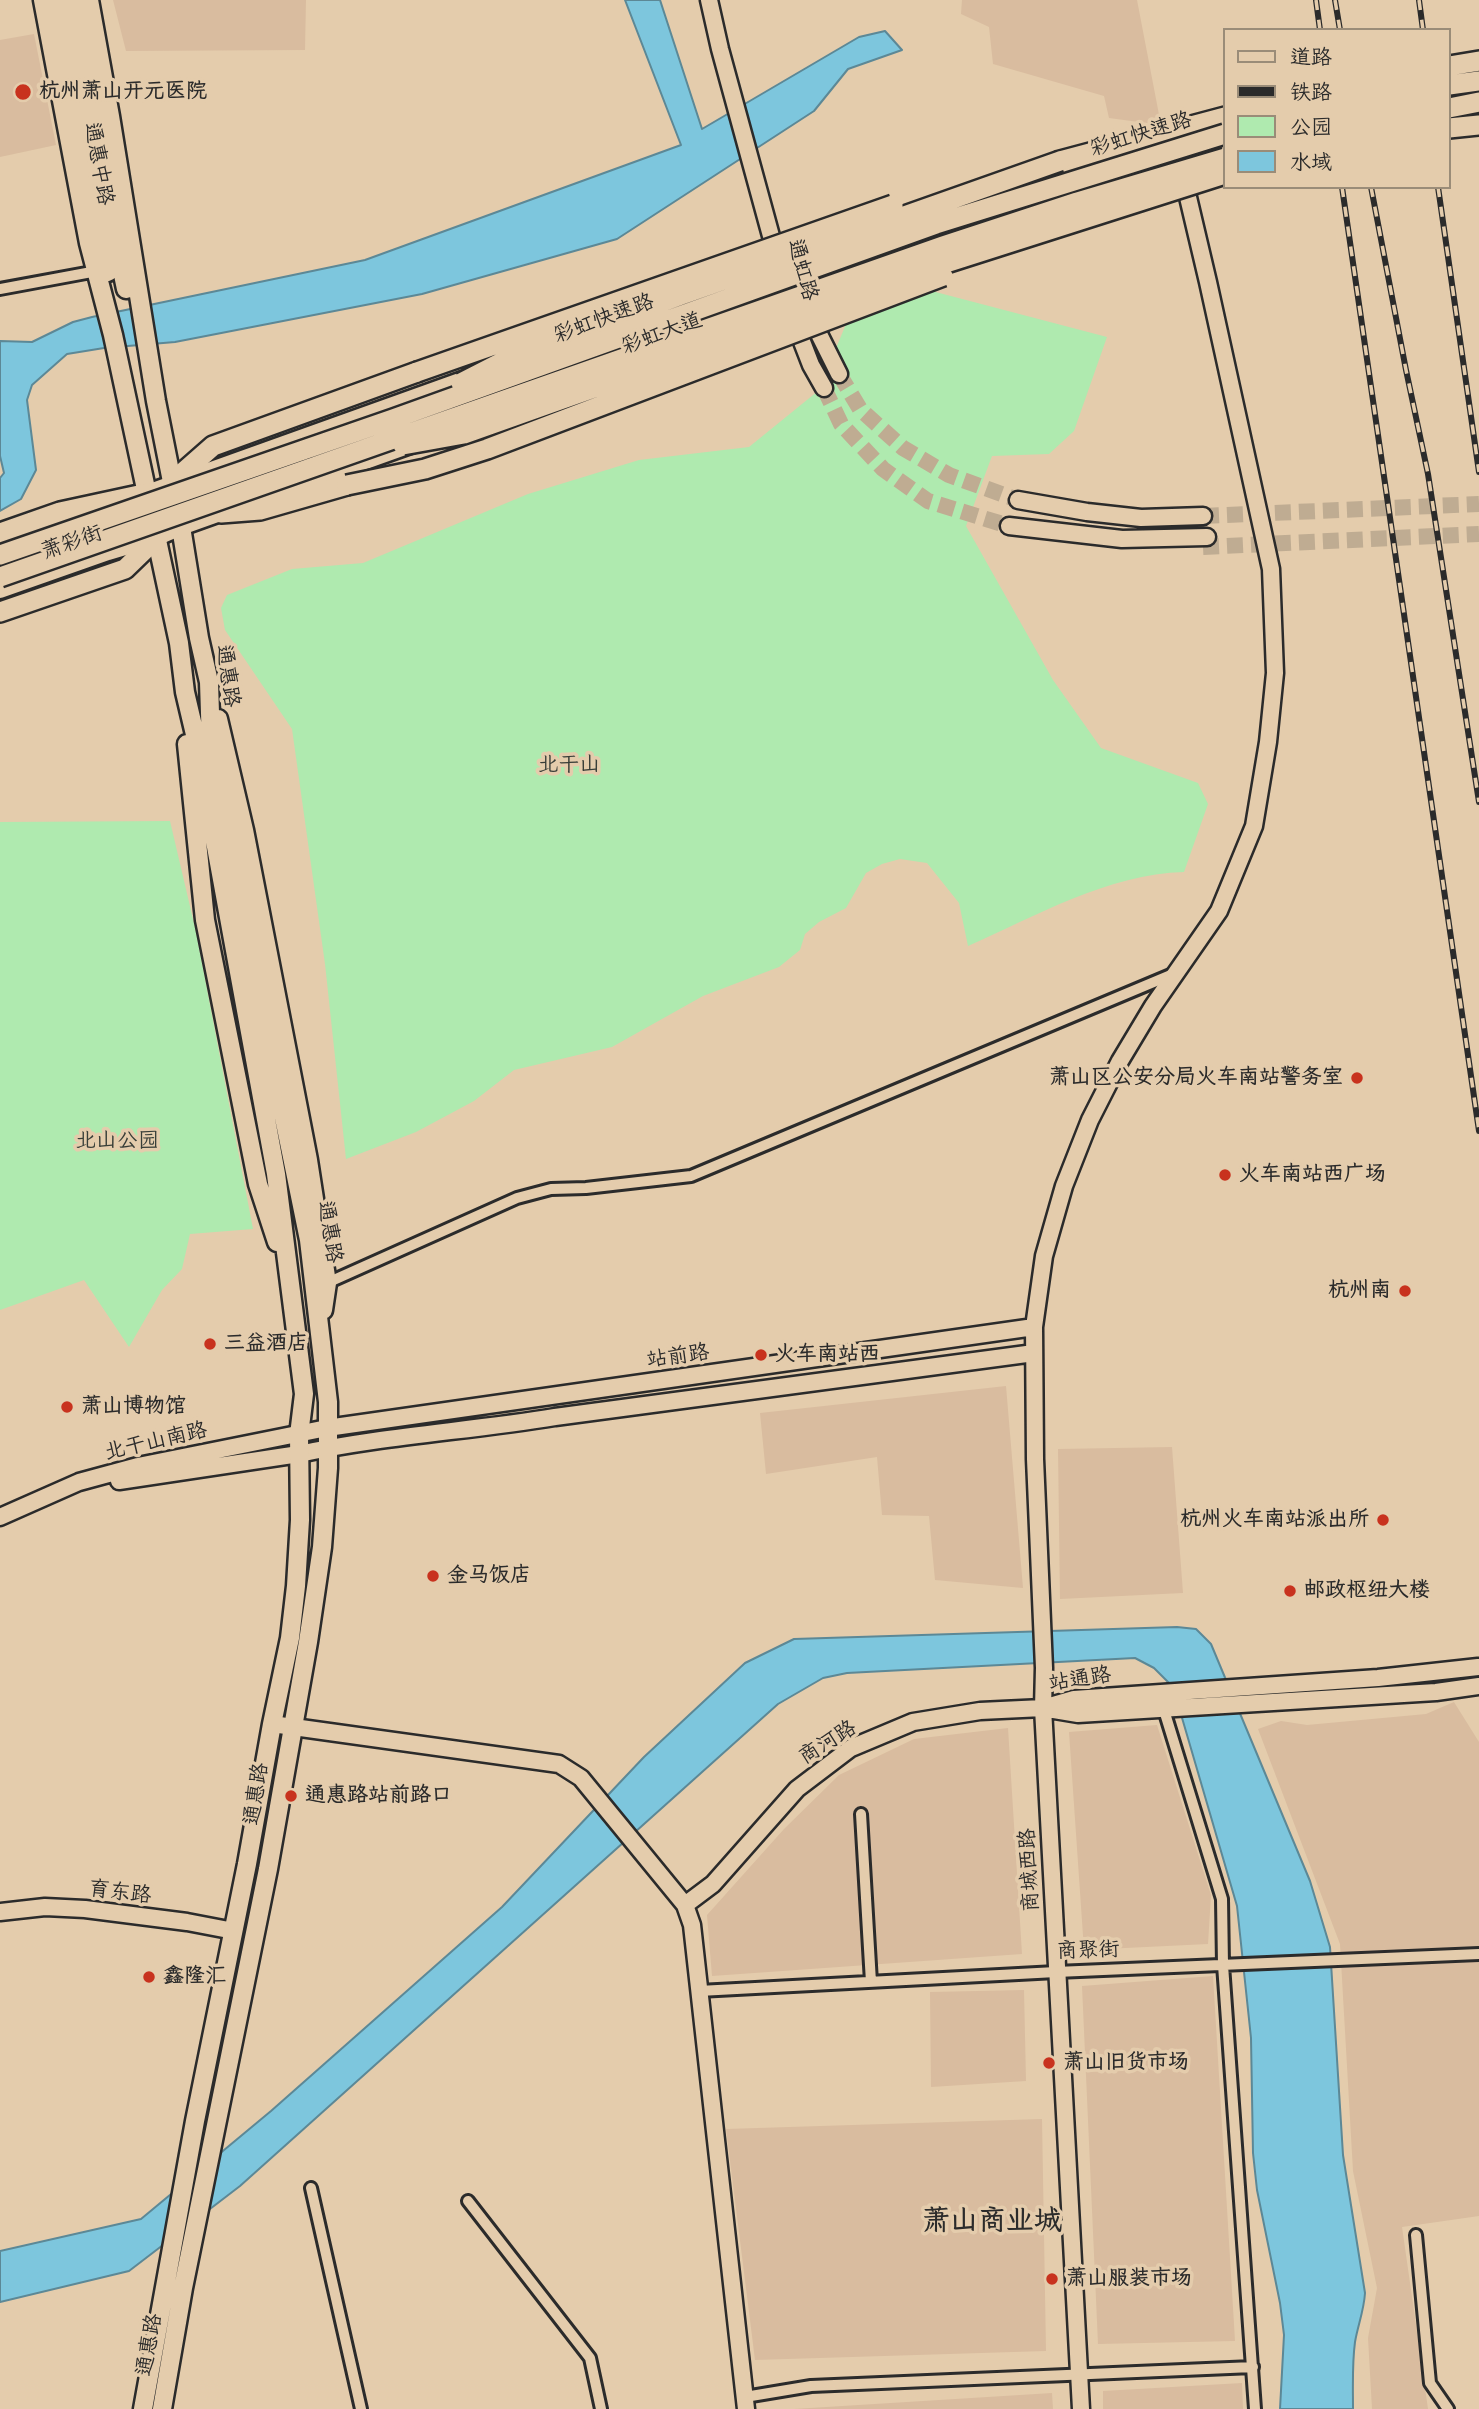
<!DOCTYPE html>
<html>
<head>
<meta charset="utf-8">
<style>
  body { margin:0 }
  #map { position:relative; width:1479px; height:2409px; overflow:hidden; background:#e4ccac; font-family:Sriracha,"LXGW WenKai TC",sans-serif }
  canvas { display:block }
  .legend { position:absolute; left:1223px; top:28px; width:228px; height:161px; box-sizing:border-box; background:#e4ccac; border:2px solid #9a8c78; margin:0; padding:9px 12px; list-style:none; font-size:21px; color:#2b2b2b }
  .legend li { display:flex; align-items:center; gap:14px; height:35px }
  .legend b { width:35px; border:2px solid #9a8c78 }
</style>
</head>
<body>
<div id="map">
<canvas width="1479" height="2409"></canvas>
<ul class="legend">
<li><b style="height:9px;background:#e4ccac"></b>道路</li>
<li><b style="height:9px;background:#2b2b2b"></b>铁路</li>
<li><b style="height:19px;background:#afeaaf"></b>公园</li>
<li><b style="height:19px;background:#7dc6dd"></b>水域</li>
</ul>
</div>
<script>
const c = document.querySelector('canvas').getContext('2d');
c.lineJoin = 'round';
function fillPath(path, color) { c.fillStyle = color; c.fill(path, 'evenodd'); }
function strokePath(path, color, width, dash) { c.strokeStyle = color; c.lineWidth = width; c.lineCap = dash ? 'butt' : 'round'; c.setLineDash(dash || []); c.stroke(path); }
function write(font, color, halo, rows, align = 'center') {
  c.font = font + ' Sriracha,"LXGW WenKai TC",sans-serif'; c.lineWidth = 7; c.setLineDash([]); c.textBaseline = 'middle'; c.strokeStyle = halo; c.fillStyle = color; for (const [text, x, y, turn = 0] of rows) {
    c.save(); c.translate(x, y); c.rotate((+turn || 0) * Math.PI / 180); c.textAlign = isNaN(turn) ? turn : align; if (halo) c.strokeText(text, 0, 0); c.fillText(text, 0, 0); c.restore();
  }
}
const built = new Path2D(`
  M113,0H306L305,50L126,51Z
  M962,0H1137L1161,125L1109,118L1104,96L993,64L989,27L961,14Z
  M34,34L56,145L0,157V40Z
  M1006,1386L1023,1588L935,1580L929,1516L882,1515L877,1457L766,1474L760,1413Z
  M1172,1447L1183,1593L1060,1599L1058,1449Z
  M1454,1702L1479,1742V2216L1402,2227L1428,2409H1372L1368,2338L1377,2288L1353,2171L1340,1944L1258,1729L1281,1721L1307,1725L1426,1714Z
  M1157,1725L1211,1895L1208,1944L1084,1950L1069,1732Z
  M1008,1728L1022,1954L712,1976L707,1915L784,1829L839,1775L914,1739Z
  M1213,1976L1235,2341L1098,2344L1082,1986Z
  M1024,1990L1026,2081L931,2087L930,1992Z
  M1042,2119L1046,2351L755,2360L726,2129Z
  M1242,2383L1243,2409H1103V2391Z
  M1052,2393L1053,2409H794Z`);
const green = new Path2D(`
  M867,274L1107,337L1074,431L1049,454L992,456L966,526L1053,680L1101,748L1198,783L1208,804L1184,872C1108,874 1036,916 968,946L959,903L927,863L900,859L882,864L866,873L846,908L819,922L805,934L800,950L779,967L703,996L612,1047L514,1070L474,1101L416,1132L346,1159L325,964L292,729L225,630L221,608L227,595L292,569L363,563L528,494L639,460L749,447L818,391Z
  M170,821L196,932L253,1229L190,1234L182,1269L162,1290L129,1347L84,1280L0,1310V822Z`);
const water = new Path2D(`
  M625,0H660L702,129L859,37L885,31L902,50L848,69L814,111L617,239L422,294L175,342L104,348L67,354L32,385L27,400L36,470L21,499L0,511V478L4,473L0,456V341L32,342L73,322L92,317L365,260L681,145Z
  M1177,1627L1196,1629L1211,1644L1310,1881L1330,1947L1343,2155L1365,2293C1364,2310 1358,2325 1355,2342C1352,2364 1353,2386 1353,2409H1280L1284,2335L1280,2303L1257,2190L1253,2153L1251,2038L1237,1906L1173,1687L1154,1668L1135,1658L847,1673L823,1678L778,1704L240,2186L129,2271L0,2302V2251L141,2219L271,2111L502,1907L644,1757L745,1663L794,1639Z`);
const secondaryTunnel = new Path2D(`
  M839,374L860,409L903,448L949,475L1018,500
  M824,388L841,424L883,469L928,501L1009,526
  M1203,516L1479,504
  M1203,547L1479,534`);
const street = new Path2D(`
  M0,289L97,271
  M327,1283L517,1198L551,1189L586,1188L691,1176L1173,974
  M1164,1710L1222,1899L1223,1965L1255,2409
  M861,1814L871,1982
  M699,1991L1056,1972L1479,1954
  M311,2188L361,2409
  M468,2201L590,2358L601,2409
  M1416,2235L1430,2383L1448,2409
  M745,2397L811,2386L1253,2367`);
const secondary = new Path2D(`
  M709,0L720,49L777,258
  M1022,188L1117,158
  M791,264L815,326L839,374
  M794,321L811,365L824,388
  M136,497L471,377
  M1018,500L1087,512L1141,518L1203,516
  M1009,526L1122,539L1207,537
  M0,544L89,513
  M0,590L108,552L158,537L181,527L413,444
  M119,1481L299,1454C383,1436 470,1431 555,1417L1034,1353
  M0,1517L79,1482L138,1466L327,1428L1034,1327
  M1048,1709L1078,1714L1436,1692L1479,1686
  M272,1724L559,1764L581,1778L685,1905L692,1925L746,2409
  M685,1905L713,1884L797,1789L851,1748L913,1722L980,1711L1043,1708L1074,1699L1378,1678L1478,1667
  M0,1912L45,1907L85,1909L187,1922L234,1931
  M1081,2409L1043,1708L1044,1668L1035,1459L1034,1327L1044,1256L1064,1186L1090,1120L1120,1061L1153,1006L1219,911L1254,826L1268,742L1275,673L1271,569L1208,282L1175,142H1173`);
const primary = new Path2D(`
  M43,0L89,243L113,335L179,643L185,692L197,743L276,1174L304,1394L299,1435L300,1520L296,1586L290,1638L272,1724L247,1864L195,2121L143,2409
  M57,0L108,272
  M75,0L112,222L126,289
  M89,0L110,116L156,401L181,527L199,638L209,682L211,744L251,956L309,1240L328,1402V1468L322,1547L308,1642L268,1869L183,2288L162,2409
  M218,719L244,830L308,1160L327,1283L323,1310
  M187,744L205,920L258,1184L277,1242`);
const highway = new Path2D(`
  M1449,66L1479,61
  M1449,85L1479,81
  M1449,108L1479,102
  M1449,128L1479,125
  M1060,161L1225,117
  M172,482L213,446L417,372
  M221,513L260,510L347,485
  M0,533L60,512L148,493
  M0,612L125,569L158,537`);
const rail = new Path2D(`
  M1316,0L1320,30
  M1335,0L1340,30
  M1419,0L1423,30
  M1342,187L1479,1131
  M1371,187L1406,370L1428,474L1479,802
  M1438,187L1479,472`);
const highwayBridge = new Path2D(`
  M417,372L893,205
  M461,383L504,361L681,295L1060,161
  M403,445L464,434L946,263L1225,174
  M347,485L425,469L487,449L943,276
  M0,555L393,419L936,224L1225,134
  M0,577L943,246L1077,202L1225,158`);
const markers = [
  [23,92,9,"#c8321e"],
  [1357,1078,7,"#c8321e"],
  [1225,1175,7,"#c8321e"],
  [1405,1291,7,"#c8321e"],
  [210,1344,7,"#c8321e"],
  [761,1355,7,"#c8321e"],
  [67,1407,7,"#c8321e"],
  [1383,1520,7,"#c8321e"],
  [433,1576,7,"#c8321e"],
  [1290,1591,7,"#c8321e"],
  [291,1796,7,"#c8321e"],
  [149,1977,7,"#c8321e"],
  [1049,2063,7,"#c8321e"],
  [1052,2279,7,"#c8321e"]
];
const poiNames = [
  ["杭州萧山开元医院",39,92],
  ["萧山区公安分局火车南站警务室",1343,1078,"right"],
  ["火车南站西广场",1239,1175],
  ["杭州南",1391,1291,"right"],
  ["三益酒店",224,1344],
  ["火车南站西",775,1355],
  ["萧山博物馆",81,1407],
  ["杭州火车南站派出所",1369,1520,"right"],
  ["金马饭店",447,1576],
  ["邮政枢纽大楼",1304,1591],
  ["通惠路站前路口",305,1796],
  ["鑫隆汇",163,1977],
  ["萧山旧货市场",1063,2063],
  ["萧山服装市场",1066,2279]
];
const streetNames = [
  ["彩虹快速路",1141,135,-17],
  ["通惠中路",98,164,80],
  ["通虹路",802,270,75],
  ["彩虹快速路",604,319,-20],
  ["彩虹大道",662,334,-20],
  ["萧彩街",72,543,-19],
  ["通惠路",227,676,82],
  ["通惠路",329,1232,81],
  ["站前路",678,1357,-8],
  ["北干山南路",156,1442,-13],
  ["站通路",1080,1680,-9],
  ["商河路",828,1743,-32],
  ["通惠路",257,1794,-81],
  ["商城西路",1030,1870,-93],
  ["育东路",120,1893,7],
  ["商聚街",1088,1951,-2],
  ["通惠路",150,2345,-80]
];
const parkNames = [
  ["北干山",569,766],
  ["北山公园",117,1142]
];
const districtNames = [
  ["萧山商业城",992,2222]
];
fillPath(built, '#d9bc9f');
fillPath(green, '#afeaaf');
fillPath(water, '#7dc6dd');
strokePath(water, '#5c8896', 2);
strokePath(secondaryTunnel, '#bfac92', 16, [16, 8]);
strokePath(street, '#2b2b2b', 16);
strokePath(secondary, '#2b2b2b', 21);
strokePath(primary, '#2b2b2b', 23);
strokePath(highway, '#2b2b2b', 24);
strokePath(street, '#e4ccac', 10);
strokePath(secondary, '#e4ccac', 16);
strokePath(primary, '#e4ccac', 18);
strokePath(highway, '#e4ccac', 19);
strokePath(rail, '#2b2b2b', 6);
strokePath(rail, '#e4ccac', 3.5, [10]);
strokePath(highwayBridge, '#2b2b2b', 24, []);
strokePath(highwayBridge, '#e4ccac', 19);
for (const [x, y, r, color] of markers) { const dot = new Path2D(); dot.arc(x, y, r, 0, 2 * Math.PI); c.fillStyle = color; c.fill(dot); strokePath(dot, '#e4ccac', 2.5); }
write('bold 21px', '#2b2b2b', '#e4ccac', poiNames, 'left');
write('21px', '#2b2b2b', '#e4ccac', streetNames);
write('21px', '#383e38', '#e4ccac', parkNames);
write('bold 28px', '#2b2b2b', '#e4ccac', districtNames);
</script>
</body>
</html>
